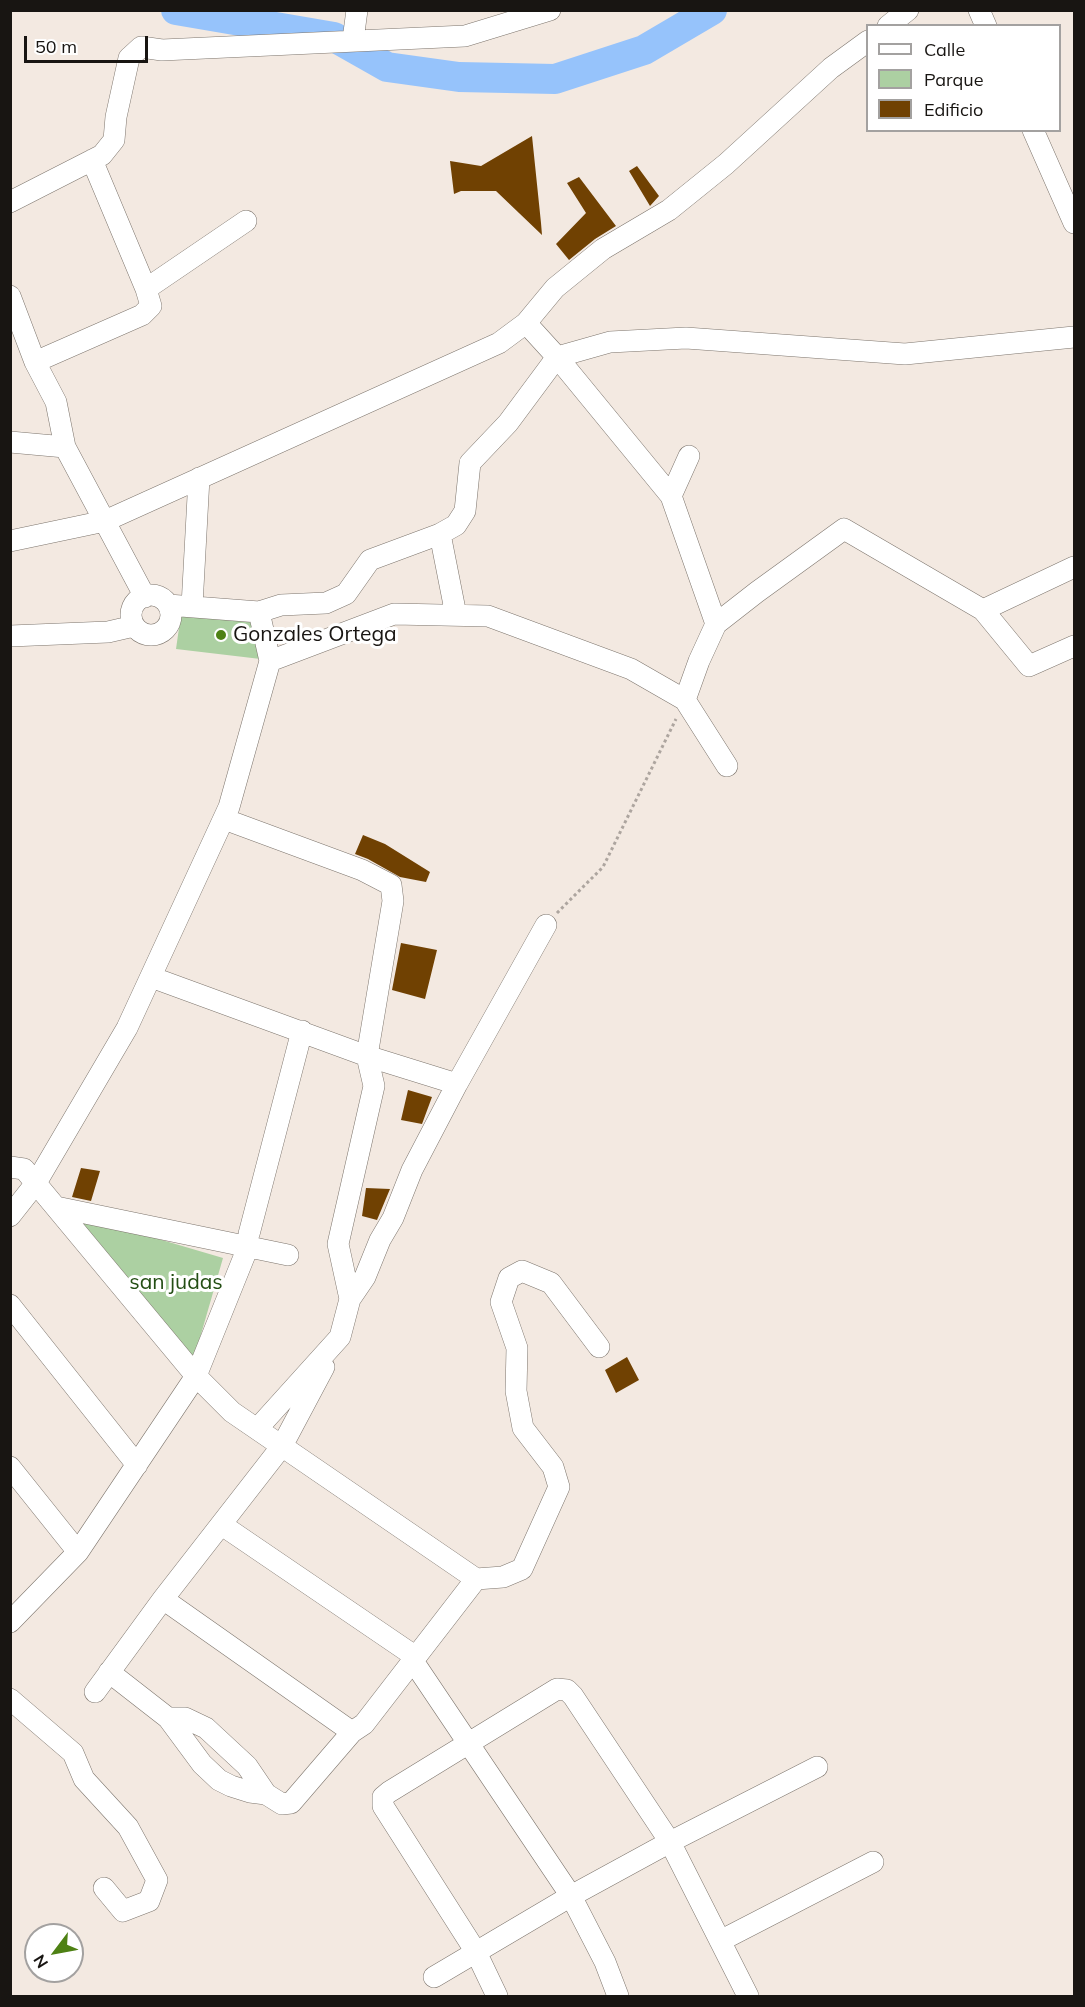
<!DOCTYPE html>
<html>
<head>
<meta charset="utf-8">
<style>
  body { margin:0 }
  #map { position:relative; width:1085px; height:2007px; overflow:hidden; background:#f3e9e1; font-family:Mulish,sans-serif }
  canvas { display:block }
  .frame { position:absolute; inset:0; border:12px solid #181512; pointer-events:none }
  .legend { position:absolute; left:866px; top:24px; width:195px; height:108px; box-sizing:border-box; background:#fff; border:2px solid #a3a1a0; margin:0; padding:8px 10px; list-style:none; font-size:18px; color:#181512 }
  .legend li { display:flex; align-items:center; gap:12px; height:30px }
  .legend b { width:30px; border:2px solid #a3a1a0 }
  .north { position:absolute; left:24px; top:1923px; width:60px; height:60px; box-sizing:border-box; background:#fff; border:2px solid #a3a1a0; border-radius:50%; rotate:238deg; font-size:16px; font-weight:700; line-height:24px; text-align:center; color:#181512 }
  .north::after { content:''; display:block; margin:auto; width:21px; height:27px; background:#4e8114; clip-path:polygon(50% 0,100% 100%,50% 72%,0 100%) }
  .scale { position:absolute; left:24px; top:36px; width:124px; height:27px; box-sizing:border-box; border:3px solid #181512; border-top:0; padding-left:8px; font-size:18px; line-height:21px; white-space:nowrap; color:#181512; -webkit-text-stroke:4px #fff; paint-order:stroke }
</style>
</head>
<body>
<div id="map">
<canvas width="1085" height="2007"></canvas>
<div class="frame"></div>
<ul class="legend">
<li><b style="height:8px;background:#fff"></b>Calle</li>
<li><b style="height:16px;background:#acd0a2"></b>Parque</li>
<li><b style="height:16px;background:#704102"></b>Edificio</li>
</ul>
<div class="north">N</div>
<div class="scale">50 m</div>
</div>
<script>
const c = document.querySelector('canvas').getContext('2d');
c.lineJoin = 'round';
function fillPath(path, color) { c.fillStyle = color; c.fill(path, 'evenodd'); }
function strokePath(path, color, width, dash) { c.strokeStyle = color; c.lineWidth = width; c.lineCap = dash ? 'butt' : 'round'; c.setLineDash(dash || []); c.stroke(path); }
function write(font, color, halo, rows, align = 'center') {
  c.font = font + ' Mulish,sans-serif'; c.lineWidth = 6; c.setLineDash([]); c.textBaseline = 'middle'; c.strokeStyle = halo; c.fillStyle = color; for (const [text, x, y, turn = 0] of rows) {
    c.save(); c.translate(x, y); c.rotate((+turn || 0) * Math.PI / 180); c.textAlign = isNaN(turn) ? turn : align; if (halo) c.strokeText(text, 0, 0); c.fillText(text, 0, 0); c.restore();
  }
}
const green = new Path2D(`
  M182,607L261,622L269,660L176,649Z
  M60,1210L223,1258L193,1362Z`);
const river = new Path2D(`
  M176,10L334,37L387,67L459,77L555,79L644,50L712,10`);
const building = new Path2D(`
  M532,136L541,223L542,235L496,191H461L454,194L450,161L481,166Z
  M637,166L659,196L650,206L629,171Z
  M579,177L616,226L595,239L569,260L556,244L586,213L567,183Z
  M363,835L385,844L430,872L426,882L400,877L368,859L355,854Z
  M401,943L437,950L425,999L392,990Z
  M408,1090L432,1097L422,1124L401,1120Z
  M81,1168L100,1171L91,1201L72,1197Z
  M366,1188L390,1189L377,1220L362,1216Z
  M627,1357L639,1380L616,1393L605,1370Z`);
const path = new Path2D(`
  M557,913L603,867L676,719`);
const minor = new Path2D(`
  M979,10L986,26
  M888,26L908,10
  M353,40L357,10
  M1033,130L1074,223
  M10,202L102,155L114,140L116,117L129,58L141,47L162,50L465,36L550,10
  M146,289L246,221
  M10,296L35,362L56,402L65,447L145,597
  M35,362L142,315L151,306L146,289L92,160
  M10,442L65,447
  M689,456L671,496L557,357L610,342L686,338L905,354L1074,337
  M671,496L716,624
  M440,534L456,615
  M10,541L105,521L499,343L526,323L555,288L603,249L669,210L726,164L831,68L868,41
  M131 615a20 20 0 1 1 40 0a20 20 0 1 1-40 0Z
  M168,605L259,612L281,605L326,603L346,594L370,560L440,534L456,525L465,511L470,463L508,423L557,357L526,323
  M192,606L199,478
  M983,610L1029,666L1074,646
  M10,636L108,632L134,626
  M270,661L394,614L488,616L631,669L685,700L727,766
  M685,700L699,661L716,624L757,592L844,529L983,610L1074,567
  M224,819L362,870L391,885L393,901L367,1056L374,1086L338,1244L350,1299
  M151,977L367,1056L457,1084L412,1170L393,1218L380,1240L365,1277L350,1299L340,1337L257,1429
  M457,1084L546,925
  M10,1167L24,1169L196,1376L232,1412L476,1579L503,1577L522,1569L559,1487L553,1467L523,1428L516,1391L517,1348L501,1302L509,1278L522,1271L551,1283L599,1347
  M56,1207L288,1255
  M10,1216L36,1183L127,1028L229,807L270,661L259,612
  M249,1234L302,1031
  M10,1305L137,1465
  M10,1467L78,1552
  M222,1525L416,1657
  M163,1599L352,1732
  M10,1622L78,1552L196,1376L248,1247
  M413,1661L571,1896L605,1962L618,1996
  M109,1672L168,1718L202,1764L219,1780L231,1786L250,1792L266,1794
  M95,1692L163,1599L282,1446L324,1367
  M10,1699L73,1753L84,1779L128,1827L157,1880L149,1901L123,1911L104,1888
  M168,1718H185L206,1728L247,1766L266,1794L282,1804L291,1803L352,1732L364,1724L476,1579
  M720,1941L873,1862
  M434,1977L571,1896L670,1842L817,1767
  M497,1996L476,1952L383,1806V1797L389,1792L557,1689L567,1690L573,1696L670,1842L748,1996`);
const markers = [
  [221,635,6,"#4e8114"]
];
const poiNames = [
  ["Gonzales Ortega",233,635]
];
const parkNames = [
  ["san judas",176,1283]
];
fillPath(green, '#acd0a2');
strokePath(river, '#96c3fb', 30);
fillPath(building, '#704102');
strokePath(minor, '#7d756d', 22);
strokePath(path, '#ada59f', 3, [3, 3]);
strokePath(minor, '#fff', 21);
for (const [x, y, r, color] of markers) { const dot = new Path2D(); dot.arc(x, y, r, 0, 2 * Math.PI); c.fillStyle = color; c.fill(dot); strokePath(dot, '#fff', 2); }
write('21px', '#181512', '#fff', poiNames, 'left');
write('21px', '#234e14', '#fff', parkNames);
</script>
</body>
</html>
